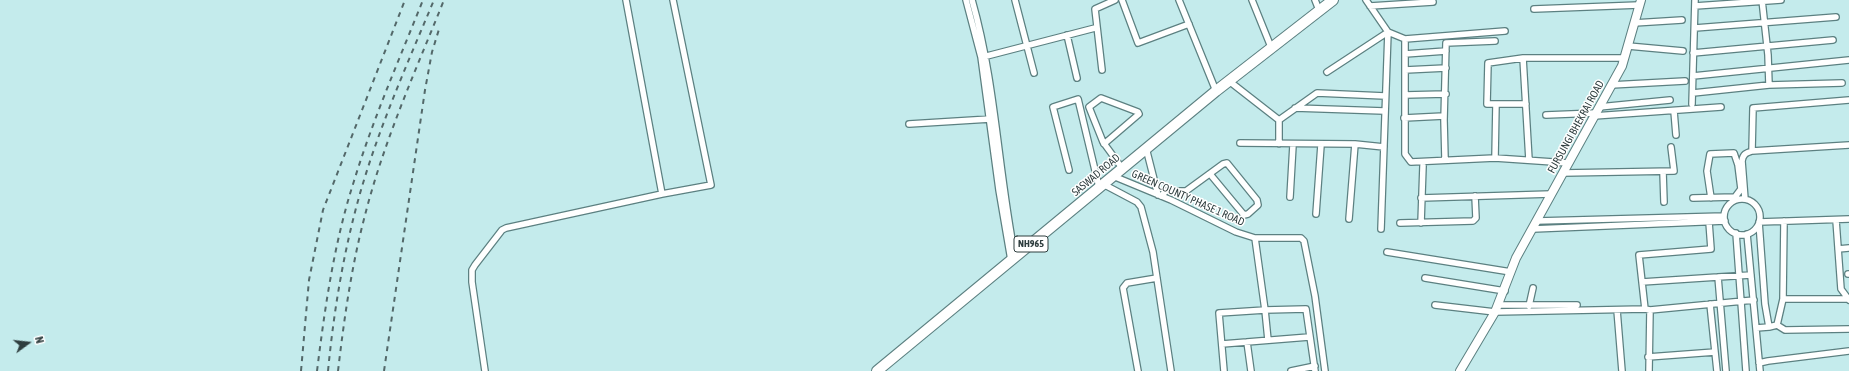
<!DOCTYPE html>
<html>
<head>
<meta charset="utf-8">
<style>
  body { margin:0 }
  #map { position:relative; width:1849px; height:371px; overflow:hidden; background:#c4ebec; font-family:"Asap Condensed",sans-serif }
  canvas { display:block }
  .north { position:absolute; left:8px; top:323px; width:40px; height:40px; -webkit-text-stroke:3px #fff; paint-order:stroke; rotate:75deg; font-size:11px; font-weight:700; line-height:16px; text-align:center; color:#2f3e3f }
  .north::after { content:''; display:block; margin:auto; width:14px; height:18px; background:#2f3e3f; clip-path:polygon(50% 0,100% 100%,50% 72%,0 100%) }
</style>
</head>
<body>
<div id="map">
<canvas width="1849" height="371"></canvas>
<div class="north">N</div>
</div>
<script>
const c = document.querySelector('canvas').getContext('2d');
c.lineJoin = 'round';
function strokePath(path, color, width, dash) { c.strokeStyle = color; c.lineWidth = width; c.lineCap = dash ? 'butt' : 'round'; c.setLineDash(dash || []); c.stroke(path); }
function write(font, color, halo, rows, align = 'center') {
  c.font = font + ' "Asap Condensed",sans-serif'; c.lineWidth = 3; c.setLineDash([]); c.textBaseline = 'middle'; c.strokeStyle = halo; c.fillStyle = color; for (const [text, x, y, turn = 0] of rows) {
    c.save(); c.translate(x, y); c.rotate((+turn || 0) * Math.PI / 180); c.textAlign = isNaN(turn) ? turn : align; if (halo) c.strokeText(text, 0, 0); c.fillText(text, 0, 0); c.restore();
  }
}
const street = new Path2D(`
  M966,0L981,57L999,190L1011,260
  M972,0C996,84 998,171 1015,256
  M1015,0L1034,73
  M1122,0L1138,43L1189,24
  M1179,0L1216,91
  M1252,0L1271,47
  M1315,0L1319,10
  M1366,0L1388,32L1405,39L1505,31
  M1762,0L1768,55L1769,85
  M1370,6L1433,2
  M1695,6L1781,0
  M1534,9L1639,5
  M1634,23L1682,20
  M1695,28L1836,17
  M1067,35L1077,78
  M1405,39V154L1411,162L1495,158L1568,163
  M1628,46L1683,51
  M1693,53L1833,40
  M1405,54L1446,51
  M983,57L1095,28
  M1523,58L1529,160
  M1102,70L1095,9L1115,0
  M1405,70L1446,68
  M1327,72L1388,32
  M1693,76L1849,60
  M1229,81L1279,120
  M1611,85L1685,81
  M1693,93L1769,85L1842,83
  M1405,95L1446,94
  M1526,104H1487L1488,63L1523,58H1624
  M1692,104L1695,0
  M1599,107L1670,100
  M1295,108L1384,111
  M1674,111L1676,135
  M1546,115L1596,113
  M1594,116L1721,107
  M1404,118L1444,116
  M1279,120L1317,93L1385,96
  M1279,120V144
  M909,124L990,119
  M1240,143L1355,144L1384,147
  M1104,144L1139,114L1138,112L1101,98L1089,107L1103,142L1122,168
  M1146,148L1158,195
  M1752,151L1753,108L1849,100
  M1495,158L1496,104
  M1445,159L1444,120L1446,43L1495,41
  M1069,170L1053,107L1078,99L1099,187
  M1663,172L1664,202
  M1563,173L1674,171L1671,147
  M1113,176L1171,200L1236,232L1255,238H1301L1304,241L1315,296L1325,371
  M1103,184L1137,202L1141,207L1153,252L1171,371
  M662,194L711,185L673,0
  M1161,196L1166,191H1186L1223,164L1227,163L1257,200L1258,205L1248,214L1244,215L1210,174
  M1290,197L1293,145
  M1421,198L1551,194
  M1693,198L1735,197L1741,189L1738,165
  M1711,198L1707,171L1710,154L1734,153L1738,165H1742
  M1745,199L1742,161C1743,154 1746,153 1752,151L1849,145
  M1724 217a18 18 0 1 1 36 0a18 18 0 1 1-36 0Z
  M1316,214L1321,145
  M1349,219L1355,144
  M1836,220L1841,289L1849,300
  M1537,221L1724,216
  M1709,222L1711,249L1639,255L1645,309L1650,310L1754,300
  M1400,223L1473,221L1476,218L1475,196
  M1421,223L1423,166
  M1381,229L1388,32
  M1533,229L1725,221
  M1736,233L1746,371
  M1747,234L1760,371
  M1255,238L1265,310L1306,309L1315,371
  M1838,249L1849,248
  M1387,252L1511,272
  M1848,274H1849
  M1425,278L1505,291
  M1642,282L1718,277
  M1783,299L1784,221
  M1848,299H1783L1777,325L1785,330L1849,329
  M1710,304L1717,371
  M1435,305L1495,312L1645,309
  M1499,305H1577
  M1529,306L1533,288
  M1617,310L1622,371
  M1777,325L1769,327L1765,304L1759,222L1849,219
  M1756,328L1769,327
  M1247,342L1251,371
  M1222,344L1309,337
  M1648,357L1715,352
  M1759,363L1768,361L1849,351
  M485,371L472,282V270L475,265L502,230L506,228L662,194L626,0
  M1138,371L1123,288L1127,283L1157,278
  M1224,371L1219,313L1265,310L1268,340
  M1291,371L1315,366
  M1649,371L1650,310
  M1726,371L1718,277L1751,275`);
const secondary = new Path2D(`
  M1460,371L1495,312L1516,258L1622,66L1641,0`);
const highway = new Path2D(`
  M877,371L1216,91L1333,0`);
const rail = new Path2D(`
  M301,371L309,280L323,210L405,0
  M317,371C325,307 334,243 354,181C373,119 399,60 423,0
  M328,371C334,309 344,249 361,190C380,125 408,62 434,0
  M338,371C344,320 351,269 364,219C383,143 415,72 444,0
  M384,371L425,90L432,52L440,26`);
const shields = [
  [1031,244,34]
];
const shieldNames = [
  ["NH965",1031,244]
];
const streetNames = [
  ["FURSUNGI BHEKRAI ROAD",1576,127,-61],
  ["SASWAD ROAD",1096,175,-40],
  ["GREEN COUNTY PHASE 1 ROAD",1188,198,24]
];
strokePath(street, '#5c8081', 8);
strokePath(secondary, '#5c8081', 10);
strokePath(highway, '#5c8081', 12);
strokePath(street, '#fff', 5.5);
strokePath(secondary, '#fff', 8);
strokePath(highway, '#fff', 10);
strokePath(rail, '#536869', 2, [5, 5]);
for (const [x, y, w] of shields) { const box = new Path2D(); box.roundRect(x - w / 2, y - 8, w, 16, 3); c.fillStyle = '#fff'; c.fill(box); strokePath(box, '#2f3e3f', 1); }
write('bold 10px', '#2f3e3f', null, shieldNames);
write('11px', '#2f3e3f', '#fff', streetNames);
</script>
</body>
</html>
